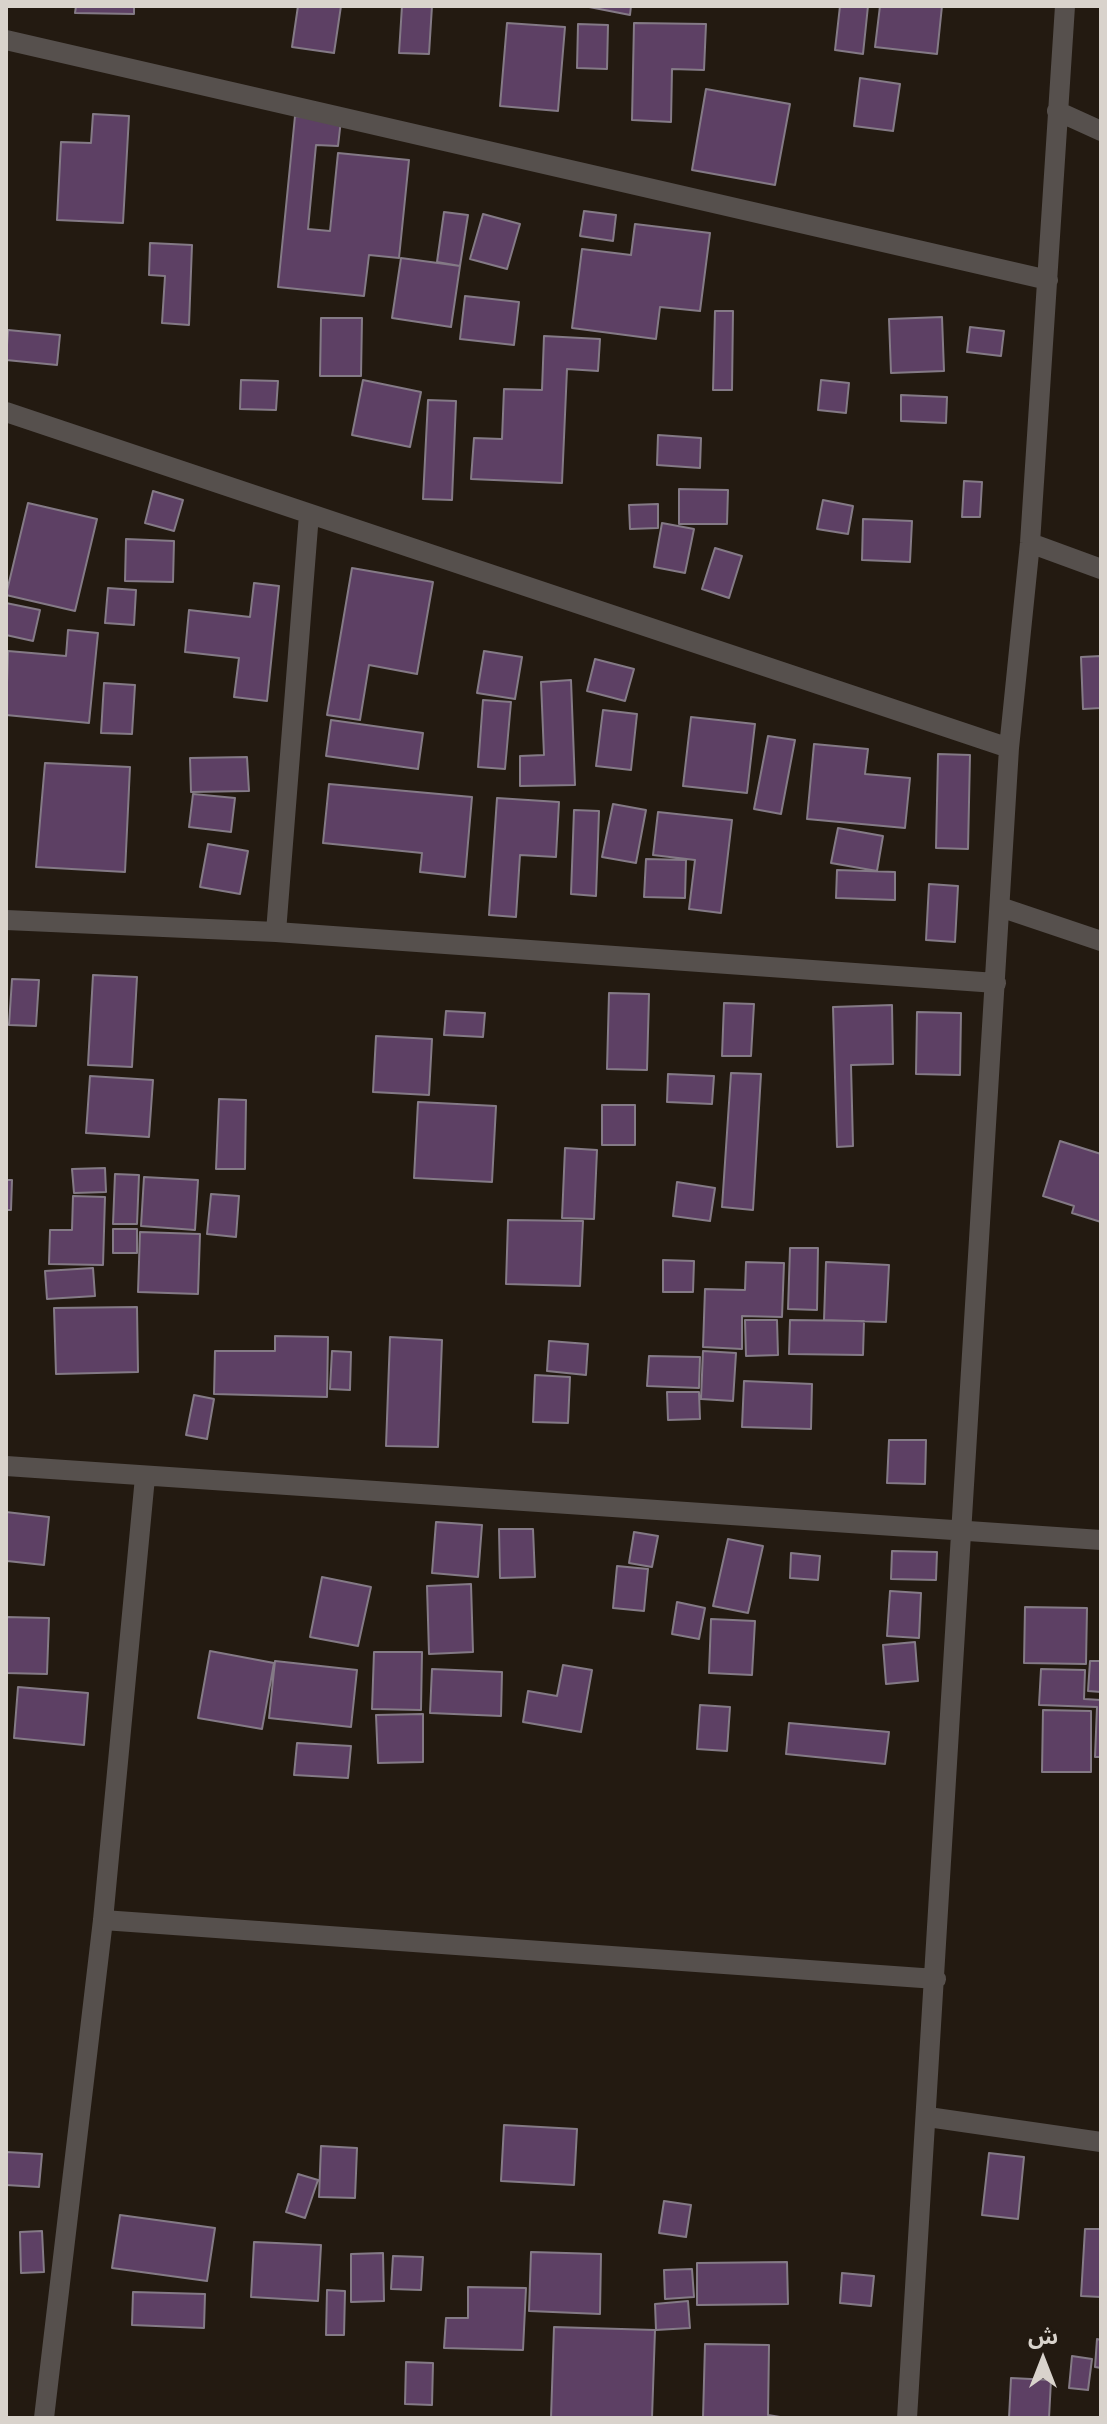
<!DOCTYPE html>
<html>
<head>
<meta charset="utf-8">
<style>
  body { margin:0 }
  #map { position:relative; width:1107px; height:2424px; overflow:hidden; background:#231a11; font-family:Commissioner,"Noto Sans Arabic",sans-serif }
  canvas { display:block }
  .frame { position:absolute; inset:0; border:8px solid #d9d3cc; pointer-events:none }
  .north { position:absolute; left:1003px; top:2320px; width:80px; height:80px; -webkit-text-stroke:6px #231a11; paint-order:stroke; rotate:0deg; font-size:22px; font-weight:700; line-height:32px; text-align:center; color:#d9d3cc }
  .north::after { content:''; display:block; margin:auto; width:28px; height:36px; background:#d9d3cc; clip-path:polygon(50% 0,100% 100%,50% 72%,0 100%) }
</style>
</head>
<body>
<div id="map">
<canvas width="1107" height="2424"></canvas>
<div class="frame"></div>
<div class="north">ش</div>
</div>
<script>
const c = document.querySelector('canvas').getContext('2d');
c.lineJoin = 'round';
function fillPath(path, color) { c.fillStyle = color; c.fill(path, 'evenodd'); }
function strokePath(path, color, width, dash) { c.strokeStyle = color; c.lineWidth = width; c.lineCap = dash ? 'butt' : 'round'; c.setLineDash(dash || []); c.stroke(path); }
const building = new Path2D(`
  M76,6H134V14L75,13Z
  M298,6H341L334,53L292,47Z
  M402,6H432L429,54L399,53Z
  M584,6H631L630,15Z
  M840,6H868L863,54L835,50Z
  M880,6H942L937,54L875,47Z
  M507,23L565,27L558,111L500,106Z
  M634,23L706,24L704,70L672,69L671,122L632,120Z
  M578,24L608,25L607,69L577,68Z
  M860,78L900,84L893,131L854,126Z
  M706,89L790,104L775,185L692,170Z
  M93,114L129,116L123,223L57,220L61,142L91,143Z
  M295,116L341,120L338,146L316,145L308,229L330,231L338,153L409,160L399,258L369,255L364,296L278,287Z
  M584,211L616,215L613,241L580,236Z
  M444,212L468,215L460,266L437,262Z
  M483,214L520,224L507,269L470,259Z
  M635,224L710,233L700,311L660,307L656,339L572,328L582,249L631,255Z
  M150,243L192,245L189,325L162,323L165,276L149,275Z
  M401,258L460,266L451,327L392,318Z
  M465,296L519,302L514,345L460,339Z
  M715,311H733L732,390H713Z
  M942,317L944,371L891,373L889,319Z
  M321,318H362L361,376H320Z
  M970,327L1004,331L1001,356L967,352Z
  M8,330L60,335L57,365L6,360Z
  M544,336L600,339L598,371L567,369L562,483L471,479L474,438L502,439L504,389L542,390Z
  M241,380L278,381L276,410L240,409Z
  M363,380L421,392L410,447L352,435Z
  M821,380L849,383L846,413L818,410Z
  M901,395L947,397L946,423L901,421Z
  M428,400L456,401L452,500L423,499Z
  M658,435L701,438L700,468L657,465Z
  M964,481L982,482L980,517H962Z
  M679,489L728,490L727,524H679Z
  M153,491L183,500L174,531L145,523Z
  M823,500L853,506L848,534L817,529Z
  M28,503L97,519L75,611L6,595Z
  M658,504V528L630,529L629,505Z
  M863,519L912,521L910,562L862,560Z
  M662,523L694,529L685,573L654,567Z
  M126,539L174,541L173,582L125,581Z
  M715,548L742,556L729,598L702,589Z
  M352,568L433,582L417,674L369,665L360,720L327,715Z
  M254,583L279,586L267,701L234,697L239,658L185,652L189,610L250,617Z
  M108,588L136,590L134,625L105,623Z
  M6,603L40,610L33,641L6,635Z
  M68,630L98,633L89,723L6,715L8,651L66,656Z
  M484,651L522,657L515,699L477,693Z
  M1101,656V708L1083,709L1081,657Z
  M595,659L634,669L625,701L587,691Z
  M571,680L575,785L520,786V756L544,755L541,682Z
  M104,683L135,685L132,734L101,733Z
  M483,700L511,702L505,769L478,767Z
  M603,710L637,714L631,770L596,766Z
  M691,717L755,724L747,793L683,786Z
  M331,720L423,733L418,769L326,756Z
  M768,736L795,740L781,814L754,809Z
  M814,744L868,749L865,774L910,778L905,828L807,819Z
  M938,754L970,755L968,849L936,848Z
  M247,757L249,791L191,792L190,758Z
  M45,763L130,767L125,872L36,867Z
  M329,784L472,797L465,877L420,872L422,853L323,843Z
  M193,794L235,798L231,832L189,827Z
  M497,798L559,802L556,857L520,855L516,917L489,915Z
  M613,804L646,810L636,863L602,857Z
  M574,810L599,811L596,896L571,894Z
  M658,812L732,820L721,913L689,909L695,860L653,855Z
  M838,828L883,836L877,871L831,863Z
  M208,844L248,851L240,894L200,887Z
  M646,859L686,860L685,898L644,897Z
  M837,870L895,872V900L836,898Z
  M929,884L958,886L955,942L926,940Z
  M93,975L137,977L132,1067L88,1065Z
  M12,979L39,980L36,1026L9,1025Z
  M609,993L649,994L647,1070L607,1069Z
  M724,1003L754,1004L751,1056H722Z
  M892,1005L893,1064L851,1065L853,1146L837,1147L833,1007Z
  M446,1011L485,1013L483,1037L444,1035Z
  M917,1012L961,1013L960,1075L916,1074Z
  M376,1036L432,1039L429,1095L373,1092Z
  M731,1073L761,1074L753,1210L722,1207Z
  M668,1074L714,1076L712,1104L667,1102Z
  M90,1076L153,1080L149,1137L86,1133Z
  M219,1099L246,1100L245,1169H216Z
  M418,1102L496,1106L492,1182L414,1178Z
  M602,1105H635V1145H602Z
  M1060,1141L1101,1154V1222L1072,1213L1074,1206L1043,1196Z
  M565,1148L597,1150L594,1219L562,1218Z
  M105,1168L106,1192L74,1193L72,1169Z
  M115,1174L139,1175L137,1224H113Z
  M144,1177L198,1180L195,1230L141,1226Z
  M6,1180H12L11,1210H6Z
  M677,1182L715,1188L710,1221L673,1216Z
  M211,1194L239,1196L236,1237L207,1234Z
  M73,1196L105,1197L103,1265L49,1264L50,1230H72Z
  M508,1220L583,1221L580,1286L506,1284Z
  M113,1229H137V1253H113Z
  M140,1232L200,1234L198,1294L138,1292Z
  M790,1248H818L817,1310L788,1309Z
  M663,1260L694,1261L693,1292H663Z
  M746,1262L784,1263L782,1317L742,1316V1349L703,1347L705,1289L745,1290Z
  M826,1262L889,1265L886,1322L824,1320Z
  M93,1268L95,1296L47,1299L45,1271Z
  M137,1307L138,1372L56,1374L54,1308Z
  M745,1320H777L778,1355L746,1356Z
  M790,1320L864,1321L863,1355L789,1354Z
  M275,1336L328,1337L327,1397L214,1394L215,1351H275Z
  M390,1337L442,1340L438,1447L386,1446Z
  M549,1341L588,1344L586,1375L547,1371Z
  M332,1351L351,1352L350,1390L330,1389Z
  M703,1351L736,1353L733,1401L701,1399Z
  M649,1356L700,1357L699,1388L647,1386Z
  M535,1375L570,1377L568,1423L533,1422Z
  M744,1381L812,1384L811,1429L742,1427Z
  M667,1392H699L700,1419L668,1420Z
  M194,1395L214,1399L207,1439L186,1435Z
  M889,1440H926L925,1484L887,1483Z
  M6,1512L49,1517L44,1565L7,1561L6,1573Z
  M436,1522L482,1525L478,1577L432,1573Z
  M499,1529H533L535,1577L500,1578Z
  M634,1532L658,1536L652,1567L629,1563Z
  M728,1539L763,1546L748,1613L713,1606Z
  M892,1551L937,1552L936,1580L891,1579Z
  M791,1553L820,1556L818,1580L790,1578Z
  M617,1566L648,1569L644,1611L613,1608Z
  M322,1577L371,1587L358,1646L310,1637Z
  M471,1584L473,1652L429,1654L427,1586Z
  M890,1591L921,1593L919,1638L887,1636Z
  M677,1602L705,1608L699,1639L672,1634Z
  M1025,1607L1087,1608L1086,1664L1024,1663Z
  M6,1617L49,1618L47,1674L6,1673Z
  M711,1619L755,1621L752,1675L709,1673Z
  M915,1642L918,1681L886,1684L883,1645Z
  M210,1651L274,1663L262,1729L198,1718Z
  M374,1652H422L421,1710L372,1709Z
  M275,1661L357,1670L351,1727L269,1718Z
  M1090,1661H1101V1692L1088,1691Z
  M563,1665L592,1670L581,1732L523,1722L528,1691L557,1696Z
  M432,1669L502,1672L501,1716L430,1713Z
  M1041,1669L1085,1670L1084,1699L1101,1700V1757H1095L1097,1707L1039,1705Z
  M18,1687L88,1693L84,1745L14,1738Z
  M700,1705L730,1707L727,1751L697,1749Z
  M1043,1710L1091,1711V1772H1042Z
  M423,1714V1762L378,1763L376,1715Z
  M789,1723L889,1732L885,1764L786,1754Z
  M297,1743L351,1746L348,1778L294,1775Z
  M504,2125L577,2129L574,2185L501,2181Z
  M321,2146L357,2148L355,2198L319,2197Z
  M6,2152L42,2154L39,2187L6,2185Z
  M989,2153L1024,2157L1018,2219L982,2215Z
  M298,2174L318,2180L305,2218L286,2212Z
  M664,2201L691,2205L686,2237L659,2233Z
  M120,2215L215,2228L207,2281L112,2268Z
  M1085,2229H1101V2297L1081,2296Z
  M42,2231L44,2272L21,2273L20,2232Z
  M254,2242L321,2245L318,2301L251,2297Z
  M531,2252L601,2254L600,2314L529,2311Z
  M383,2253L384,2301L351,2302V2254Z
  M393,2256L423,2257L421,2290L391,2289Z
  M787,2262L788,2304L697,2305V2263Z
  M692,2269L694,2297L665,2299L664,2270Z
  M842,2273L874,2276L871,2306L840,2303Z
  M468,2287L526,2288L523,2350L444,2348L446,2318H468Z
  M327,2290L345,2291L344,2335H326Z
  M133,2292L205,2294L204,2328L132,2325Z
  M688,2301L690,2328L656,2330L655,2304Z
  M554,2327L655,2330L652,2418H551Z
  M1097,2339L1101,2340V2368L1095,2367Z
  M705,2344L769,2345L768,2415L786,2418H703Z
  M1072,2356L1092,2359L1088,2390L1069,2388Z
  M406,2362L433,2363L432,2405L405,2404Z
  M1011,2378L1051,2380L1049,2418H1009Z`);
const street = new Path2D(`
  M6,40L1048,280
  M1057,111L1101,131
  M6,412L1009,748
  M1030,543L1101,569
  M1000,907L1101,941
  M6,920L276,932L996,983
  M276,932L309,514
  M6,1466L1101,1540
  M103,1920L936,1979
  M928,2117L1101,2142
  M44,2418L103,1920L145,1477
  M907,2418L1009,748L1030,543L1065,6`);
fillPath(building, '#5d4064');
strokePath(building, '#847a86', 2);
strokePath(street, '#56504d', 20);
</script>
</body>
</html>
